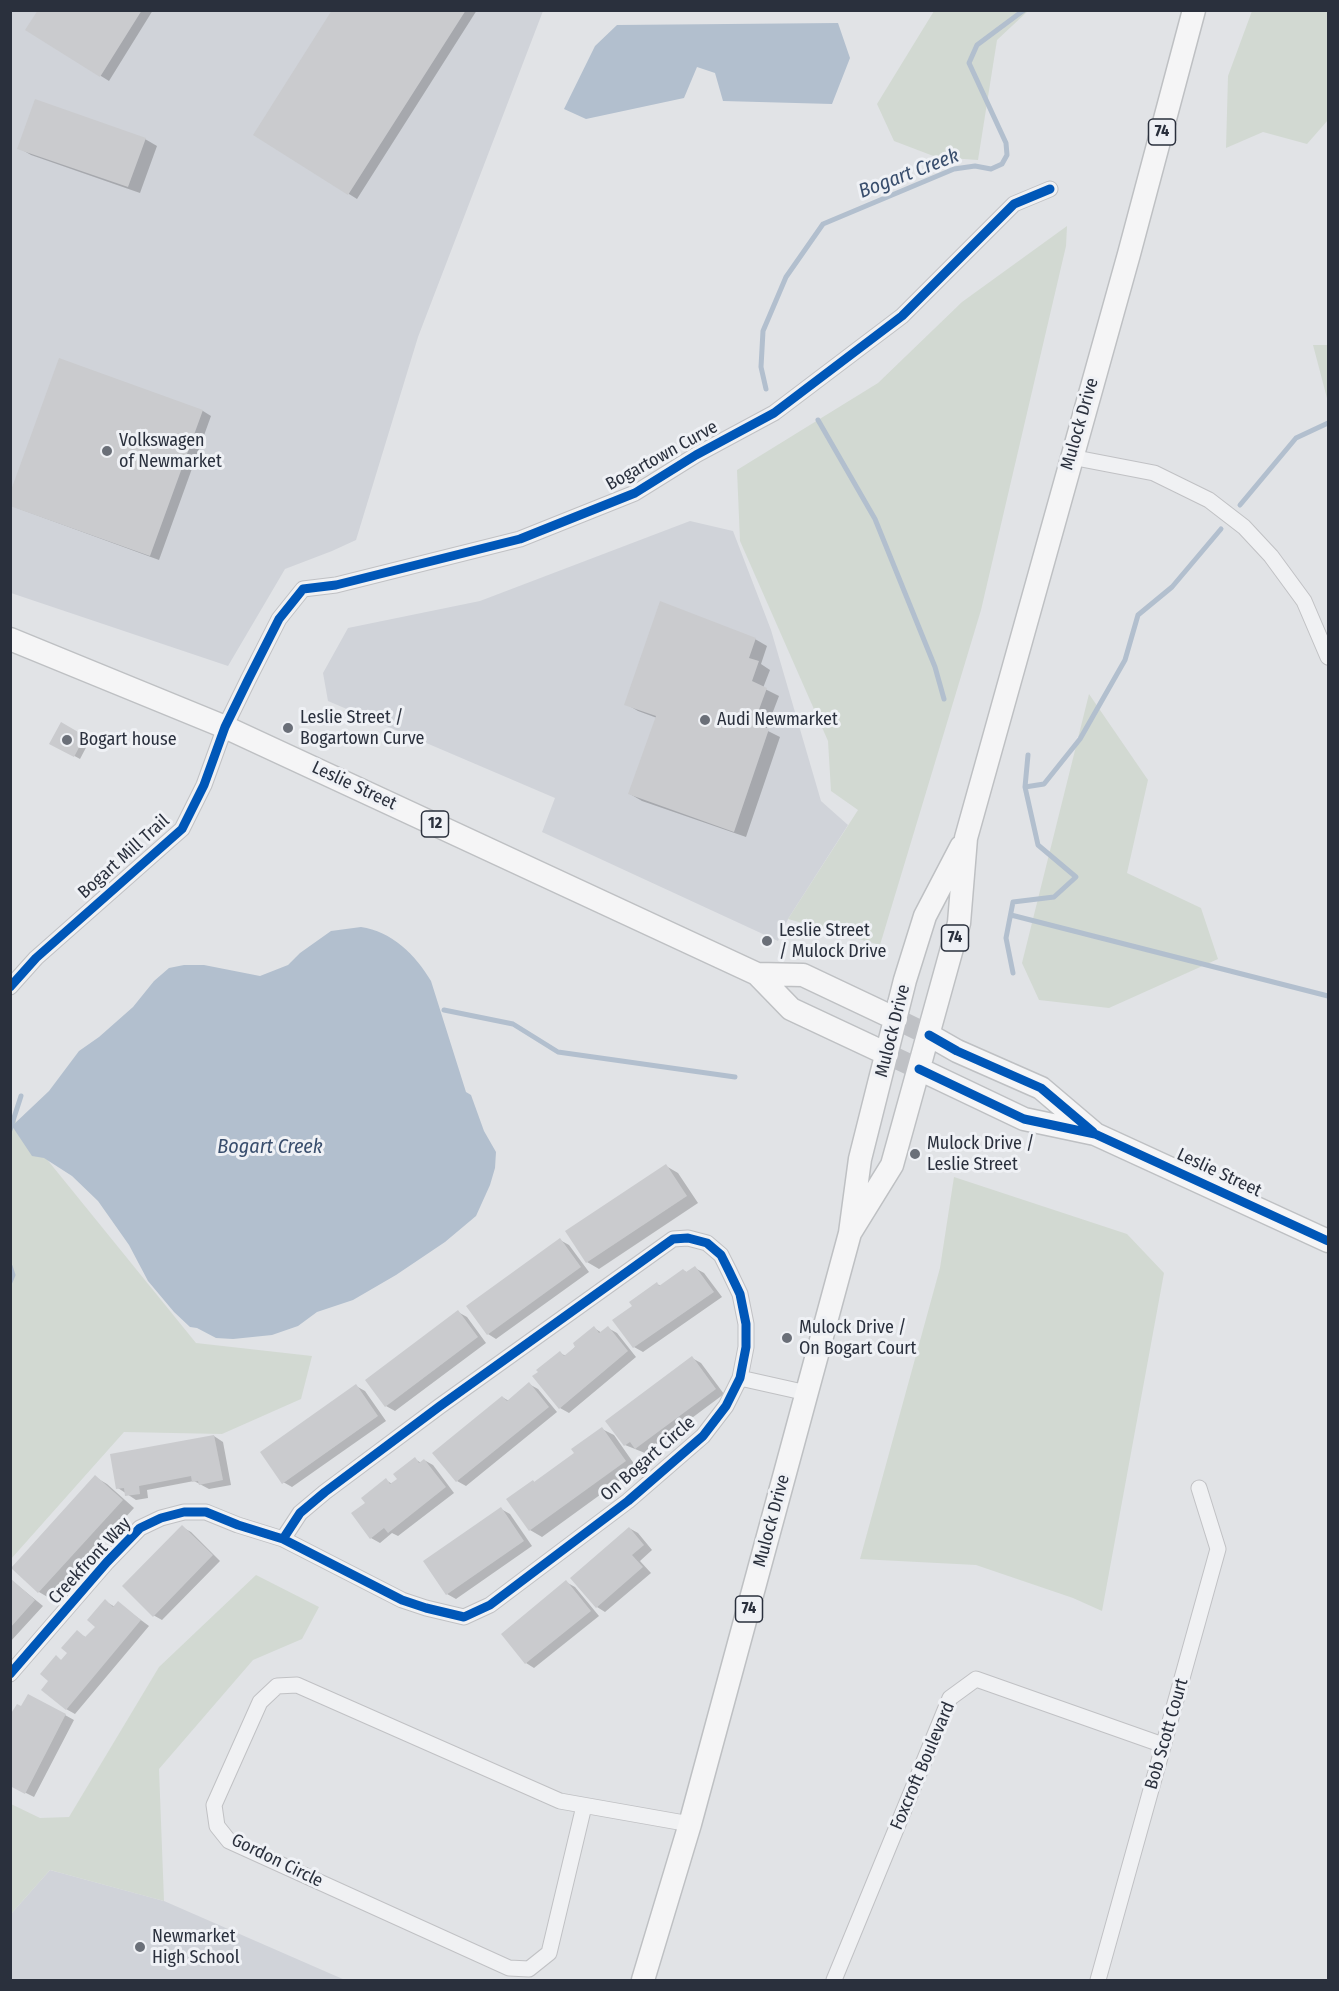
<!DOCTYPE html>
<html>
<head>
<meta charset="utf-8">
<style>
  body { margin:0 }
  #map { position:relative; width:1339px; height:1991px; overflow:hidden; background:#e1e3e6; font-family:"Fira Sans Condensed",sans-serif }
  canvas { display:block }
  .frame { position:absolute; inset:0; border:12px solid #2a303d; pointer-events:none }
</style>
</head>
<body>
<div id="map">
<canvas width="1339" height="1991"></canvas>
<div class="frame"></div>
</div>
<script>
const c = document.querySelector('canvas').getContext('2d');
c.lineJoin = 'round';
function fillPath(path, color) { c.fillStyle = color; c.fill(path, 'evenodd'); }
function strokePath(path, color, width, dash) { c.strokeStyle = color; c.lineWidth = width; c.lineCap = dash ? 'butt' : 'round'; c.setLineDash(dash || []); c.stroke(path); }
function write(font, color, halo, rows, align = 'center') {
  c.font = font + ' "Fira Sans Condensed",sans-serif'; c.lineWidth = 6; c.setLineDash([]); c.textBaseline = 'middle'; c.strokeStyle = halo; c.fillStyle = color; for (const [text, x, y, turn = 0] of rows) {
    c.save(); c.translate(x, y); c.rotate((+turn || 0) * Math.PI / 180); c.textAlign = isNaN(turn) ? turn : align; if (halo) c.strokeText(text, 0, 0); c.fillText(text, 0, 0); c.restore();
  }
}
const built = new Path2D(`
  M11,11H543L418,337L356,540L332,551L285,569L228,666L11,593Z
  M690,521L733,531L771,630L821,801L848,825L788,919L778,941L542,832L555,798L328,701L323,673L348,628L480,601Z
  M50,1870L164,1901L345,1980H11V1914Z`);
const green = new Path2D(`
  M934,11H1028L997,40L978,160L936,157L894,141L877,104Z
  M1252,11H1328V120L1307,144L1263,132L1226,148L1228,76Z
  M1067,226L1066,246L981,610L880,945L788,919L858,810L831,791L828,741L740,541L737,470L878,383L962,302Z
  M1313,345H1328V402Z
  M1089,694L1148,780L1127,873L1201,908L1218,959L1109,1008L1039,1000L1022,963Z
  M11,1115L196,1343L312,1356L301,1399L222,1434L124,1432L11,1559Z
  M954,1177L1127,1234L1164,1273L1102,1611L1073,1598L976,1565L860,1559L940,1268Z
  M256,1575L319,1607L302,1639L253,1660L159,1769L164,1901L50,1870L11,1914V1804L40,1818L69,1817L159,1667Z`);
const water = new Path2D(`
  M838,23L850,58L832,104L723,101L715,73L697,67L684,98L586,119L564,109L595,46L617,25Z
  M361,927C391,931 416,955 431,981L466,1092L471,1095L484,1131L496,1152L495,1168L490,1185L476,1216L445,1242L396,1275L353,1300L317,1312L298,1326L272,1335L233,1339L216,1338L197,1328L190,1327L174,1312L148,1281L129,1245L98,1201L72,1176L44,1158L32,1156L12,1126L49,1091L79,1051L99,1037L133,1007L154,981L169,968L184,965H204L260,976L288,965L300,953L331,931Z`);
const shadow = new Path2D(`
  M40,10H153L109,81L101,76Z
  M334,10H477L357,199L349,194Z
  M145,139L157,146L140,193L31,155L19,148Z
  M60,360L203,411L211,416L159,560L17,508Z
  M755,639L767,646L761,664L770,670L763,688L779,696L766,730L780,737L746,837L642,801L630,794L657,718L638,711L626,704Z
  M62,724L90,740L80,759L51,743Z
  M666,1166L678,1173L698,1203L599,1269L587,1262Z
  M560,1240L569,1245L589,1272L496,1339L488,1334Z
  M695,1268L704,1273L722,1297L643,1352L634,1347L615,1320L634,1306L657,1284L661,1286L683,1270L688,1273Z
  M458,1312L467,1317L486,1343L395,1411L386,1406L367,1380Z
  M594,1328L602,1333L608,1328L617,1333L636,1357L569,1413L560,1408V1353L566,1356Z
  M692,1358L701,1363L724,1394L645,1453L625,1445Z
  M529,1384L538,1389L557,1412L466,1486L457,1481L502,1397L509,1401Z
  M356,1386L365,1391L386,1421L292,1487L283,1482Z
  M602,1429L614,1435L637,1468L542,1537L530,1530L533,1481L535,1483L576,1453Z
  M214,1436L223,1442L231,1485L209,1489L194,1481L147,1490L148,1498L136,1500L118,1488Z
  M415,1459L421,1463L424,1460L433,1465L454,1493L398,1536L392,1533L380,1543L371,1538L367,1503L386,1480L392,1484L399,1479Z
  M95,1477L107,1484L134,1508L51,1599L39,1592L13,1568Z
  M501,1509L510,1514L532,1546L456,1599L447,1594Z
  M182,1527L191,1532L220,1561L162,1620L153,1615Z
  M629,1528L638,1533L652,1550L640,1561L651,1573L605,1612L597,1607Z
  M10,1579L43,1606L10,1642Z
  M566,1582L575,1587L599,1616L534,1668L526,1663Z
  M105,1601L115,1607L118,1603L149,1626L75,1714L66,1709L51,1681L56,1657L62,1661L69,1653L77,1632L87,1638L97,1627Z
  M65,1715L74,1720L34,1797L10,1785Z`);
const stream = new Path2D(`
  M766,389L761,367L763,331L786,277L823,224L954,169L975,166L991,169L1002,164L1007,155L1006,143L969,63L977,45L1024,10
  M818,420L875,519L935,667L944,699
  M1240,505L1296,438L1328,423
  M1025,787L1044,784L1080,739L1125,660L1138,615L1172,587L1221,529
  M1011,915L1328,996
  M1013,973L1006,938L1013,902L1054,897L1076,877L1038,845L1025,787L1028,755
  M444,1010L513,1024L558,1052L735,1077
  M10,1130L21,1096
  M10,1266L13,1275L10,1282`);
const building = new Path2D(`
  M38,10H142L100,77L25,30Z
  M332,10H466L348,195L253,135Z
  M35,99L146,138L128,187L17,149Z
  M59,358L203,410L150,556L10,506V493Z
  M660,601L756,638L749,658L759,661L752,681L767,688L754,723L769,729L734,832L628,794L656,716L624,705Z
  M61,722L85,736L74,757L49,744Z
  M666,1164L687,1196L586,1263L565,1231Z
  M560,1238L581,1267L487,1335L466,1306Z
  M695,1266L714,1292L633,1348L612,1320L632,1306L629,1302L657,1282L659,1286L683,1269L686,1272Z
  M458,1310L478,1337L385,1407L365,1380Z
  M594,1326L599,1333L608,1326L628,1351L559,1409L532,1376L538,1372L536,1370L560,1351L564,1356L575,1347L573,1343Z
  M692,1356L716,1389L635,1449L630,1442L624,1446L605,1421Z
  M529,1382L549,1407L456,1482L432,1453L502,1396L507,1401Z
  M356,1384L378,1416L282,1484L260,1452Z
  M602,1427L626,1461L529,1531L506,1499L533,1480L534,1482L574,1453L571,1449Z
  M214,1435L223,1480L199,1485L198,1481L192,1482L191,1476L139,1486L140,1494L125,1496L124,1488L116,1489L110,1454Z
  M415,1457L419,1463L424,1459L446,1487L388,1533L384,1528L370,1539L351,1513L365,1503L361,1498L386,1478L390,1484L397,1479L393,1474Z
  M95,1475L123,1500L38,1593L11,1568Z
  M501,1507L524,1541L446,1595L423,1561Z
  M182,1525L213,1555L153,1617L122,1586Z
  M629,1527L644,1545L632,1555L643,1567L596,1608L570,1578Z
  M10,1578L35,1600L10,1628Z
  M566,1580L591,1611L525,1664L501,1634Z
  M105,1599L113,1607L118,1601L141,1620L66,1710L41,1690L48,1681L40,1674L56,1655L61,1660L67,1653L61,1648L77,1630L85,1637L95,1627L87,1620Z
  M28,1694L66,1714L25,1794L10,1786V1715L17,1704L21,1706Z`);
const street = new Path2D(`
  M1071,457L1154,473L1209,500L1244,527L1271,556L1304,601L1328,657
  M10,987L36,958L182,829L204,785L225,727L248,680L279,619L303,589L336,585L520,539L635,493L696,455L774,413L902,316L1014,204L1050,189
  M740,1378L807,1393
  M10,1674L107,1562L140,1528L161,1518L184,1512H206L238,1525L283,1539L402,1600L426,1608L464,1617L490,1605L628,1501L703,1436L726,1406L740,1378L746,1347V1324L740,1294L729,1271L721,1255L707,1243L688,1238L673,1239L440,1406L325,1492L300,1513L283,1539
  M584,1806L549,1953L529,1969L509,1968L229,1841L217,1826L214,1805L260,1702L277,1686L297,1685L560,1801L690,1824
  M834,1980L950,1698L976,1679L1163,1745
  M1098,1980L1218,1549L1199,1488`);
const secondary = new Path2D(`
  M896,1019L929,1035
  M887,1054L919,1069`);
const primary = new Path2D(`
  M10,639L225,727L757,974L791,1009L887,1054
  M757,974L803,975L896,1019
  M929,1035L957,1051L1041,1088L1094,1133
  M919,1069L1024,1119L1095,1134L1328,1241
  M850,1233L892,1165L959,923L966,838L1129,254L1194,10
  M643,1980L690,1824L850,1233L860,1159L905,980L925,916L961,847`);
const cycleway = new Path2D(`
  M10,987L36,958L182,829L204,785L225,727L248,680L279,619L303,589L336,585L520,539L635,493L696,455L774,413L902,316L1014,204L1050,189
  M929,1035L957,1051L1041,1088L1093,1132
  M919,1069L1024,1119L1095,1134L1328,1241
  M10,1674L107,1562L140,1528L161,1518L184,1512H206L238,1525L283,1539L402,1600L426,1608L464,1617L490,1605L628,1501L703,1436L726,1406L740,1378L746,1347V1324L740,1294L729,1271L721,1255L707,1243L688,1238L673,1239L440,1406L325,1492L300,1513L283,1539`);
const markers = [
  [107,451,6,"#6a6f78"],
  [705,720,6,"#6a6f78"],
  [288,728,6,"#6a6f78"],
  [67,740,6,"#6a6f78"],
  [767,941,6,"#6a6f78"],
  [915,1154,6,"#6a6f78"],
  [787,1338,6,"#6a6f78"],
  [140,1947,6,"#6a6f78"]
];
const shields = [
  [1162,132,27],
  [435,824,27],
  [955,938,27],
  [749,1609,27]
];
const shieldNames = [
  ["74",1162,132],
  ["12",435,824],
  ["74",955,938],
  ["74",749,1609]
];
const streetNames = [
  ["Mulock Drive",1080,424,-74],
  ["Bogartown Curve",662,456,-29],
  ["Leslie Street",354,786,25],
  ["Bogart Mill Trail",124,857,-42],
  ["Mulock Drive",893,1031,-76],
  ["Leslie Street",1219,1173,25],
  ["On Bogart Circle",648,1459,-41],
  ["Mulock Drive",772,1521,-75],
  ["Creekfront Way",90,1561,-47],
  ["Bob Scott Court",1167,1734,-74],
  ["Foxcroft Boulevard",923,1766,-67],
  ["Gordon Circle",277,1861,26]
];
const poiNames = [
  ["Volkswagen",119,441],
  ["of Newmarket",119,462],
  ["Leslie Street /",300,718],
  ["Bogartown Curve",300,739],
  ["Audi Newmarket",717,720],
  ["Bogart house",79,740],
  ["Leslie Street",779,931],
  ["/ Mulock Drive",779,952],
  ["Mulock Drive /",927,1144],
  ["Leslie Street",927,1165],
  ["Mulock Drive /",799,1328],
  ["On Bogart Court",799,1349],
  ["Newmarket",152,1937],
  ["High School",152,1958]
];
const waterNames = [
  ["Bogart Creek",909,174,-21],
  ["Bogart Creek",270,1147]
];
fillPath(built, '#d0d3d9');
fillPath(green, '#d2d9d2');
fillPath(water, '#b2bfce');
fillPath(shadow, '#0003');
strokePath(stream, '#b2bfce', 5);
fillPath(building, '#cacbce');
strokePath(street, '#c0c1c4', 17);
strokePath(primary, '#bec0c3', 25);
strokePath(street, '#f0f1f3', 15);
strokePath(secondary, '#bfc1c5', 21);
strokePath(primary, '#f5f5f6', 22);
strokePath(cycleway, '#0057b8', 9);
for (const [x, y, r, color] of markers) { const dot = new Path2D(); dot.arc(x, y, r, 0, 2 * Math.PI); c.fillStyle = color; c.fill(dot); strokePath(dot, '#eff1f5', 2); }
for (const [x, y, w] of shields) { const box = new Path2D(); box.roundRect(x - w / 2, y - 13, w, 26, 4.5); c.fillStyle = '#eff1f5'; c.fill(box); strokePath(box, '#2a303d', 1.5); }
write('bold 16px', '#2a303d', null, shieldNames);
write('18px', '#2a303d', '#eff1f5', streetNames);
write('18px', '#2a303d', '#eff1f5', poiNames, 'left');
write('italic 20px', '#394e6d', '#eff1f5', waterNames);
</script>
</body>
</html>
